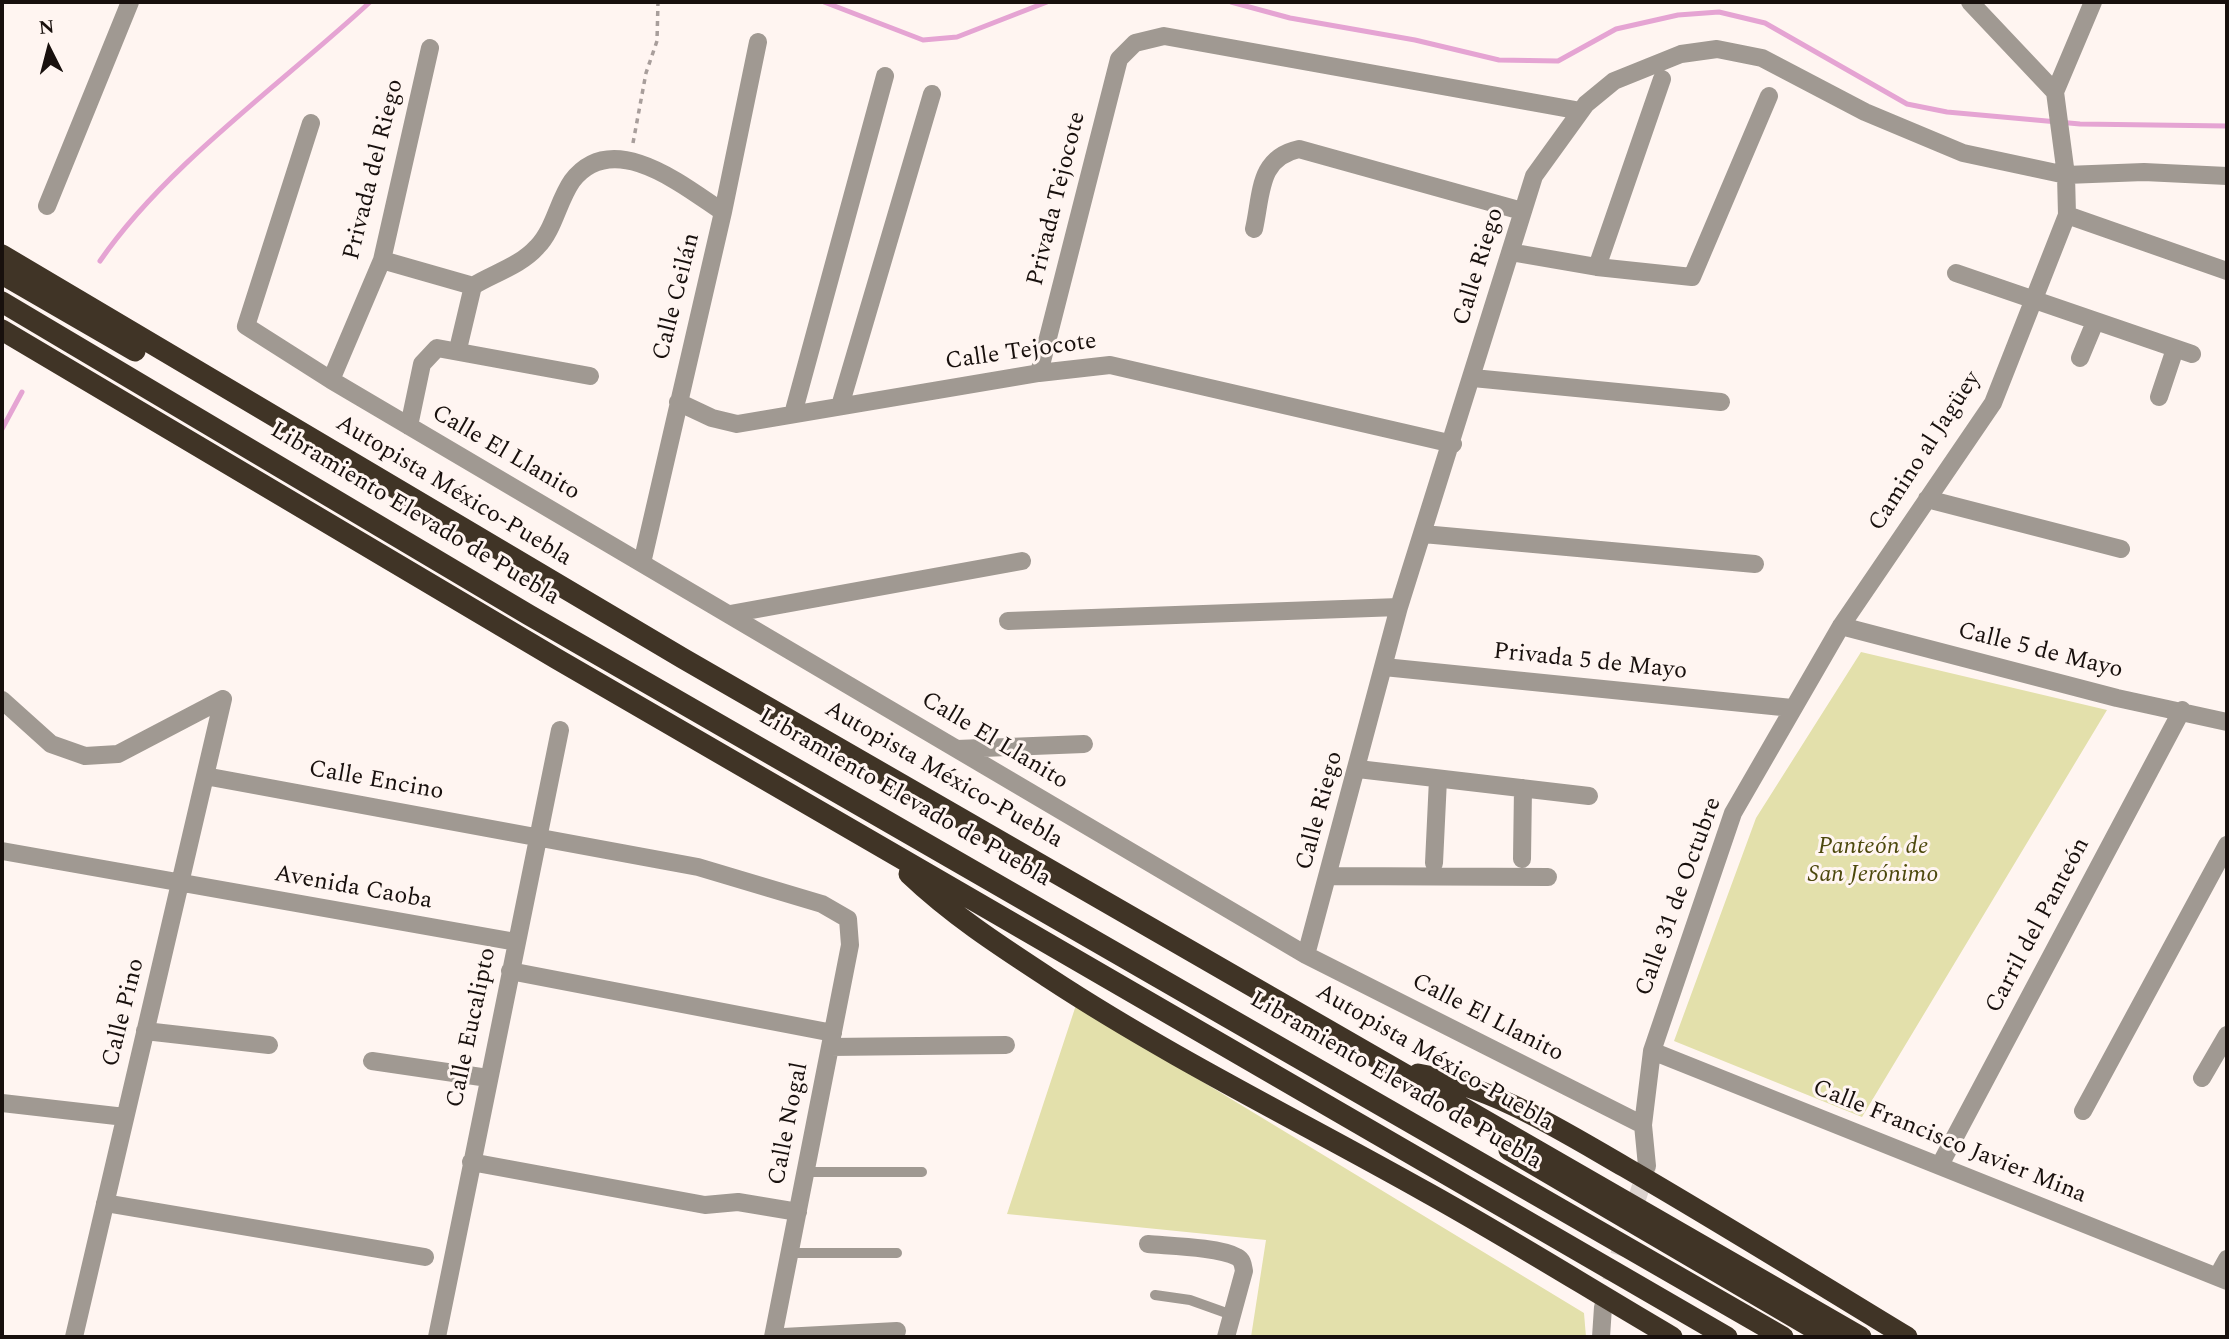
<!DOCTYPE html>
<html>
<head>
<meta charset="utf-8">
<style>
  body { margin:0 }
  #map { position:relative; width:2229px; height:1339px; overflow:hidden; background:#fff5f1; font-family:Spectral,serif }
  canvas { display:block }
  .frame { position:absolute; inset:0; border:4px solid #18100d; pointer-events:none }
  .north { position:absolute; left:14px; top:14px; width:70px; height:70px; -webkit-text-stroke:5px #fff5f1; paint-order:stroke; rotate:354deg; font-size:19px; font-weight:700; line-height:28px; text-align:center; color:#18100d }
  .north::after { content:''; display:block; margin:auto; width:24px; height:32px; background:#18100d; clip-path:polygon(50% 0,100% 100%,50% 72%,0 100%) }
</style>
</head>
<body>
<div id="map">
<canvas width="2229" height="1339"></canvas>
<div class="frame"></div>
<div class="north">N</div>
</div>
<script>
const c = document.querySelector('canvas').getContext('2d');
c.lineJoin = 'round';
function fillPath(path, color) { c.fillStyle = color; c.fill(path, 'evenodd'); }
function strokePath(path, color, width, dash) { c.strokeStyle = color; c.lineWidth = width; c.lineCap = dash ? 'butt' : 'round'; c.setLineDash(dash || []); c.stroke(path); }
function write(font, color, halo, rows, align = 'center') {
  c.font = font + ' Spectral,serif'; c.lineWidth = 6; c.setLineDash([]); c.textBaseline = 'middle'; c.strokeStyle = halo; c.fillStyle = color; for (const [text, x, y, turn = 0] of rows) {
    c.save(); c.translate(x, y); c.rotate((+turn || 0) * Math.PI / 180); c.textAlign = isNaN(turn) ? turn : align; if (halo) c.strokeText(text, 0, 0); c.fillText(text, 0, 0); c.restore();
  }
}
const green = new Path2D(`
  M1861,652L2107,710L1862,1117L1674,1041L1756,818Z
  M1076,1005L1584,1313L1586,1337H1251L1266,1240L1007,1214Z`);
const stream = new Path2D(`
  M824,2L923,40L957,37L1047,2
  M1231,2L1290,18L1415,40L1499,60L1558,61L1616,29L1678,15L1719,12L1765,23L1907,104L1947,112L2080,124L2227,126
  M100,261C166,165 284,82 370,2
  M2,429L22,392`);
const minorTunnel = new Path2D(`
  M1603,1307L1647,1167`);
const path = new Path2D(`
  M633,143L646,73L657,41L658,2`);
const service = new Path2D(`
  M806,1172H922
  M789,1253H897
  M1155,1295L1190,1300L1232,1315`);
const minor = new Path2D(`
  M1970,2L2055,92
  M2055,92L2093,2
  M311,123L246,326L331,380L1306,955L1643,1125
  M47,206L130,2
  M2067,215L2227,271
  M1254,229C1262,193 1258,158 1299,149L1522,211
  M1510,252L1597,267L1692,277L1769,96
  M382,260L473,286C494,273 520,266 537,247C554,230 558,201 572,181C613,127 685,187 723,212
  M1597,267L1662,79
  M1956,273L2192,354
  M458,349L473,286
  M2080,358L2095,322
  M1039,373L1119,59L1135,43L1164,36L1581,111
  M1473,378L1721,402
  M331,380L382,260L430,48
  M2159,397L2175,349
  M678,402L712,418L737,424L1039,373L1110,365L1453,444
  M840,406L932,94
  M793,414L885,76
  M409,426L422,364L437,348L590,376
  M1927,499L2121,549
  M1423,534L1755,564
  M642,563L723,212L758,42
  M730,614L1022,561
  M1008,621L1399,607
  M1841,626L2117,698L2227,722
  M1384,667L1792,708
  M2,700L51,744L85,756L118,754L223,699
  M957,749L1084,744
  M1358,769L1589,796
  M205,776L698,867L822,904L848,919L850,945L773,1337
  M2,851L516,942
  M1522,859L1523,788
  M1434,863L1438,779
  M1328,876L1548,877
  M1306,955L1399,607L1534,176L1586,104L1614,81L1681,54L1717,49L1762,58L1865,112L1963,153L2066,175L2144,172L2227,176
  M510,971L833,1033
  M145,1031L269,1045
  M830,1047L1006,1045
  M1652,1051L2227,1281
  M372,1061L488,1078
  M2202,1078L2227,1035
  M2,1103L125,1117
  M2083,1111L2227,845
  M471,1162L705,1205L738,1202L798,1212
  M1940,1165L2182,710
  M1647,1166L1643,1125L1652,1051L1733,813L1841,626L1993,403L2067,215L2066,175L2055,92
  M105,1203L425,1257
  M1148,1244C1169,1246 1219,1247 1237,1257C1243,1260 1243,1266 1244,1271L1226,1337
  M2217,1277L2227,1259
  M74,1337L223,699
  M437,1337L560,730
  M783,1337L897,1331
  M1601,1337L1603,1307`);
const motorway = new Path2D(`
  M2,255L684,659L1861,1337
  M2,274L135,351
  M2,302L529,615L1783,1337
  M2,330L557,659L1727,1337
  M909,874C952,915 1000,946 1049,978C1171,1058 1300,1121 1426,1192C1509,1238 1590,1289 1672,1337
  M1418,1074C1494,1087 1559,1129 1625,1167C1720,1222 1813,1280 1907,1337
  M1509,1150L1828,1337`);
const streetNames = [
  ["Privada del Riego",375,170,-76],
  ["Privada Tejocote",1058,199,-76],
  ["Calle Riego",1480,267,-73],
  ["Calle Ceilán",678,297,-76],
  ["Calle Tejocote",1021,353,-8],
  ["Camino al Jagüey",1926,452,-57],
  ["Calle El Llanito",505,454,30],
  ["Autopista México-Puebla",453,492,31],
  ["Libramiento Elevado de Puebla",414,515,31],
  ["Calle 5 de Mayo",2040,652,14],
  ["Privada 5 de Mayo",1590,663,6],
  ["Calle El Llanito",994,742,31],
  ["Autopista México-Puebla",943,776,30],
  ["Calle Encino",376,782,10],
  ["Libramiento Elevado de Puebla",904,799,30],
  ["Calle Riego",1321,811,-75],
  ["Avenida Caoba",353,889,10],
  ["Calle 31 de Octubre",1680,897,-70],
  ["Carril del Panteón",2039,926,-62],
  ["Calle Pino",125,1013,-76],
  ["Calle El Llanito",1487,1019,27],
  ["Calle Eucalipto",473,1028,-78],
  ["Autopista México-Puebla",1434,1059,30],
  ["Libramiento Elevado de Puebla",1395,1082,30],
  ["Calle Nogal",790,1124,-79],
  ["Calle Francisco Javier Mina",1949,1143,22]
];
const parkNames = [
  ["Panteón de",1873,848],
  ["San Jerónimo",1873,876]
];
fillPath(green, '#e3e0ab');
strokePath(stream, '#e5a4d3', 5);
strokePath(minorTunnel, '#dcd3cf', 18, [18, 9]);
strokePath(path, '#a89e9b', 3.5, [5, 5]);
strokePath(service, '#a09992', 10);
strokePath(minor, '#a09992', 18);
strokePath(motorway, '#403426', 21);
write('24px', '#18100d', '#fff5f1', streetNames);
write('italic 24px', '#4c480c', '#fff5f1', parkNames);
</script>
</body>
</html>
